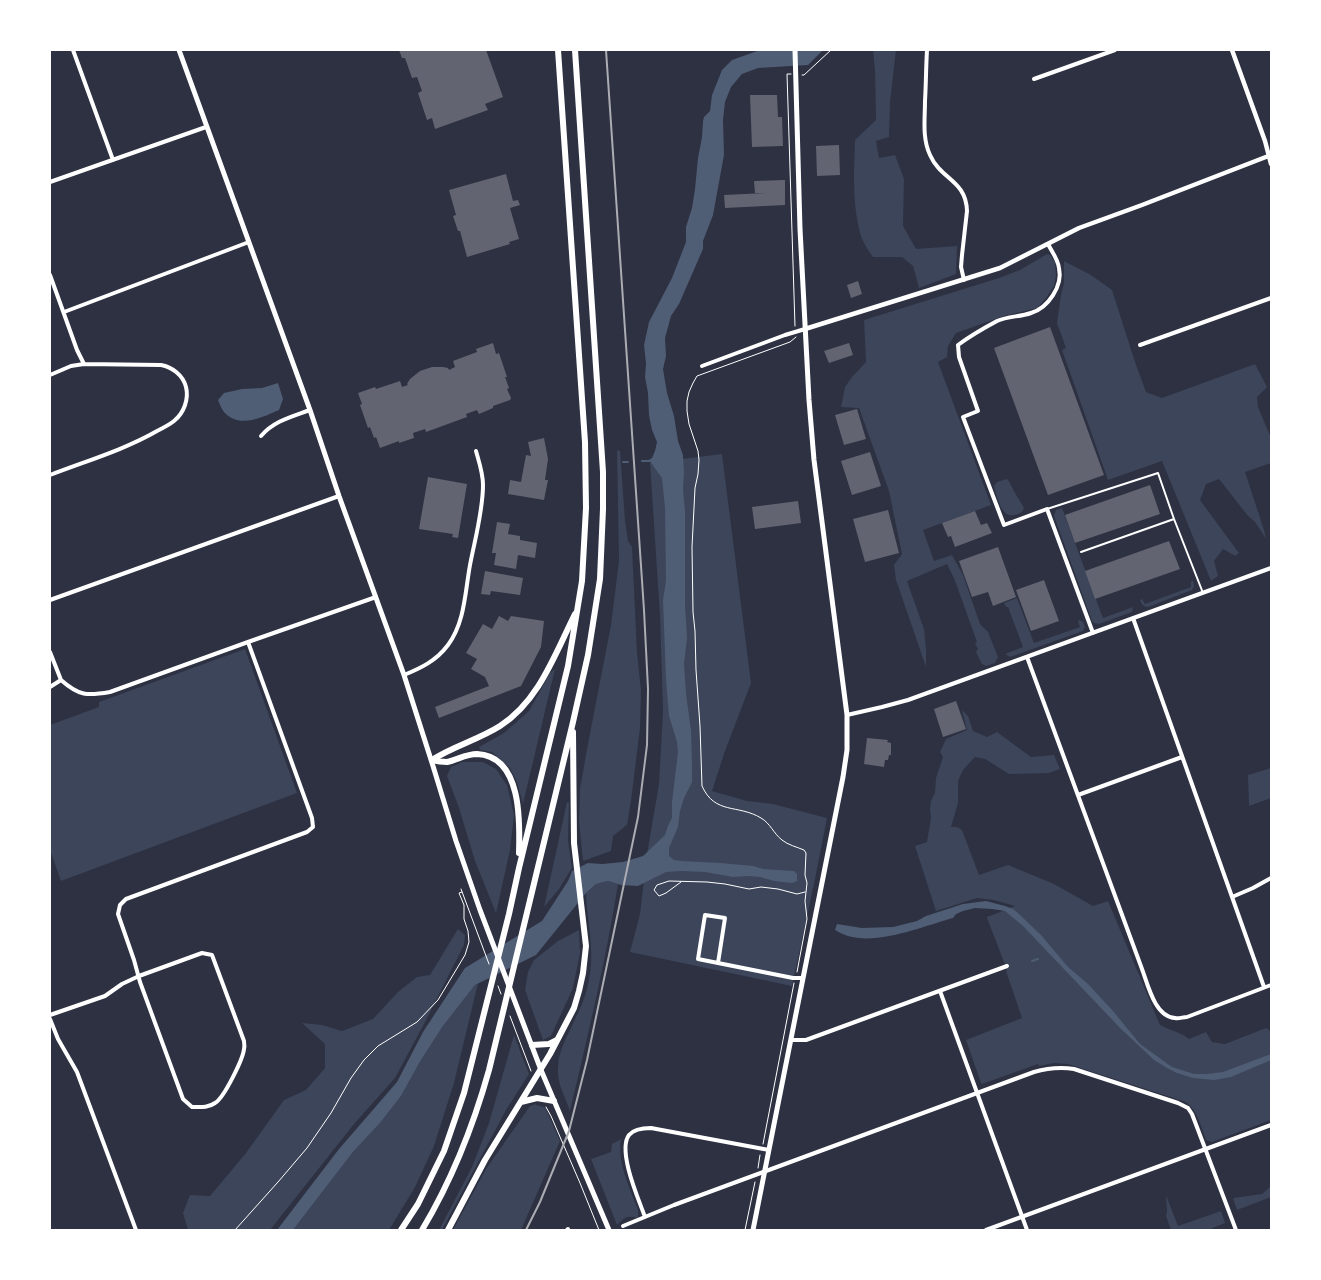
<!DOCTYPE html>
<html>
<head>
<meta charset="utf-8">
<style>
  body { margin:0 }
  #map { position:relative; width:1321px; height:1280px; overflow:hidden; background:#2d3142; font-family:"Work Sans",sans-serif }
  canvas { display:block }
  .frame { position:absolute; inset:0; border:51px solid #fff; pointer-events:none }
</style>
</head>
<body>
<div id="map">
<canvas width="1321" height="1280"></canvas>
<div class="frame"></div>
</div>
<script>
const c = document.querySelector('canvas').getContext('2d');
c.lineJoin = 'round';
function fillPath(path, color) { c.fillStyle = color; c.fill(path, 'evenodd'); }
function strokePath(path, color, width, dash) { c.strokeStyle = color; c.lineWidth = width; c.lineCap = dash ? 'butt' : 'round'; c.setLineDash(dash || []); c.stroke(path); }
const green = new Path2D(`
  M873,50H896L890,102L889,137L876,141L879,158L895,155L904,179L903,226L916,249L957,246L956,274L919,288L913,266L902,257H873C868,250 862,241 860,233C852,203 854,170 855,140L876,120L875,71Z
  M1047,254L1050,255L1055,262L1056,275L1054,286L1046,298L1037,308L1004,316L956,333L948,346L947,357L938,362L991,505L923,530L934,561L952,555L963,575L980,624L988,632L998,657L995,663L986,666L982,664L976,652L978,649L975,643L977,642L954,578L947,564L907,581L924,629L926,649V667L896,580L894,565L902,554L889,491L859,408L841,407L845,387L852,377L866,362L864,320L999,278L1020,270Z
  M1064,261L1091,275L1112,290L1135,362L1146,392L1162,398L1255,364L1267,387L1257,397L1258,407L1271,438V463L1245,472L1264,530L1266,539L1255,522L1248,516L1219,479L1206,484L1200,500L1239,553L1235,556L1223,549L1214,561L1218,576L1211,581L1162,461L1108,480L1062,350L1066,348L1057,323L1061,295L1064,283Z
  M617,450L620,451L625,520L628,541L632,547L637,653L641,690L640,728L631,801L627,825L613,836L611,851L583,861L579,821L580,789L587,749L611,625L619,561Z
  M722,454L751,683L725,751L712,791L747,801L773,804L827,818L814,884L792,986L630,952L640,914L647,854L659,784L663,711L660,616L650,463Z
  M1007,479C1011,483 1011,486 1014,491C1017,497 1021,502 1024,508L1022,512C1020,513 1017,515 1014,515C1001,518 997,496 994,486L997,482Z
  M1062,508L1103,618L1133,607L1132,612L1099,624L1094,623L1092,621L1054,516L1056,510Z
  M1191,581H1193L1194,586L1192,590L1148,607C1143,607 1142,604 1140,600L1142,599L1145,604L1191,587Z
  M1017,598L1034,643L1080,627L1078,622L1079,620L1083,622L1085,627L1083,631L1010,657L1005,654L1023,647L1008,607H1006L1004,603Z
  M245,649L297,793L61,881L50,850V725L99,707V702Z
  M555,669L523,804L517,782L510,768L492,752L480,750L479,747L504,733L529,711L550,673Z
  M962,710L968,716L973,731L987,737L997,732L1031,757L1054,755L1060,769L1049,773L1009,774L985,759L975,757L963,770L958,781V803L951,827H957L962,830L979,875L1008,865L1054,884L1093,906L1108,901L1160,1025C1171,1031 1179,1031 1189,1039L1206,1032L1212,1042L1225,1044L1266,1028L1271,1031V1120L1212,1142L1206,1140C1201,1127 1198,1111 1186,1102L1068,1064L1054,1063L1039,1066L1038,1064L982,1084L981,1083L966,1040L1022,1018L1006,971L1007,970L987,918L988,916H990L1015,906L994,900L977,898L936,911L915,846L927,842L931,818L930,809L931,801L935,793L936,778L943,757L940,752L946,739L967,730Z
  M462,762H483L496,769L507,785L514,815L510,850L496,913L475,861L459,808L447,776L451,767Z
  M1271,768V798L1249,806L1248,775Z
  M567,802L569,803L568,840L572,868L559,889L544,907Z
  M608,881L618,884C606,960 588,1035 570,1111C566,1099 559,1087 558,1075C557,1050 567,1038 576,1017C583,1004 588,988 590,974C594,946 587,920 586,893L596,884Z
  M458,929L465,935L464,945L424,1024L395,1078L354,1124L270,1230H188L183,1213L190,1195L210,1196L246,1153L284,1100L306,1090L325,1068V1044L302,1023L322,1025L342,1031L373,1019L398,992L417,977L430,975Z
  M579,930L580,953L573,988L551,1036L543,1040L525,990L528,972L534,960L558,941Z
  M478,983L454,1083L434,1146L415,1187L389,1230H293L353,1152L380,1123L401,1096L421,1060L443,1026L475,985Z
  M514,1035L529,1074L506,1110L442,1230H439L472,1167L489,1123Z
  M536,1104V1105L544,1107L546,1109L560,1141L521,1230H453L486,1169L530,1106Z
  M621,1139C617,1163 630,1188 638,1210V1218C627,1215 625,1217 617,1225L591,1159L611,1152L612,1144Z
  M1271,1186V1197L1237,1210L1233,1198L1262,1194Z
  M1166,1195L1178,1226L1221,1211L1225,1223L1208,1230H1171L1166,1216L1167,1211Z`);
const water = new Path2D(`
  M760,50H823L808,65L758,68L742,74L731,87L725,102L723,120L724,155L713,215L703,241V249L679,304L671,316L665,338L666,356L663,369L667,393L674,416L678,441L683,455L684,473L683,489L685,512V605L687,638L684,664L686,694L691,730L692,761V782L684,798L680,811L678,827L669,848V856L674,860L681,861L721,863L753,866L763,869L794,871L797,874V881L792,883L774,881L760,877L749,876L733,877L705,872L681,871L666,872L638,886L621,885L608,881L596,884L586,893L536,955L475,985L443,1026L421,1060L401,1096L380,1123L353,1152L293,1230H277L339,1149L397,1082L423,1032L465,968L542,921L568,881L572,871L588,863L602,864L623,862L643,856L665,835L668,826L672,818V802L678,752L677,742L669,716L666,679L663,600L666,581L665,508L662,478L649,460L652,458L655,451L657,442L652,430L649,415L648,393L645,377L646,364L644,345L649,322L672,278L686,242V227L692,208L695,189L698,158L702,137L703,121L704,117L710,111L712,95L722,70L732,60Z
  M278,383L283,399L279,410C263,417 241,428 226,414C222,411 220,404 218,400L224,393L242,389L262,388Z
  M986,901L1005,906L1013,909L1019,914L1041,935L1068,967L1088,984L1113,1011L1140,1044L1172,1067L1194,1074H1207L1223,1072L1271,1054V1060L1231,1077L1214,1080L1193,1078L1177,1073L1167,1068L1154,1060L1121,1029L1023,926L1005,911L992,909L975,908L963,911L956,914L953,918C920,927 866,951 835,930L837,924L862,928L893,927L917,921L926,916L963,904Z`);
const stream = new Path2D(`
  M642,461H650
  M623,462H628
  M1032,961L1038,959`);
const building = new Path2D(`
  M399,50H486L503,97L485,104L488,110L435,129L432,118L427,120L418,93L422,91L417,77L412,78L405,58H402Z
  M750,95H777L778,117H782L783,146L752,147Z
  M839,145L840,175L817,176L816,146Z
  M506,174L513,201L518,200L520,205L510,208L519,239L509,242L510,244L467,257L460,231H458L453,216L456,215L449,190Z
  M785,180V205L725,208L724,195L766,193H755L754,181Z
  M858,281L862,294L851,298L847,285Z
  M1050,327L1104,475L1048,495L994,348Z
  M493,343L496,354L499,353L507,377H505L509,388L507,389L511,398L510,400L493,406V408L479,414L477,410L466,414L467,417L426,432L425,429L413,433L414,438L399,443V441L380,448L376,437L374,438L370,427L368,428L360,405L362,404L358,393L375,387L376,389L400,381L402,387L408,385L407,384L410,379L420,371L432,367H443L448,368L449,370L455,367L453,361L477,352L476,349Z
  M849,343L853,355L829,363L824,351Z
  M857,409L866,439L844,445L835,415Z
  M544,438L548,459L545,480H548L544,500L508,494L510,480L521,482L526,455L531,456L528,442Z
  M870,452L881,486L852,495L841,461Z
  M428,477L467,484L458,538L452,537L453,534L419,529Z
  M1150,485L1160,514L1075,543L1065,515Z
  M798,501L801,523L755,529L752,507Z
  M888,510L899,553L865,562L853,519Z
  M975,511L981,525L987,523L992,533L955,547L951,536L948,537L942,523Z
  M497,522L510,524L508,534L520,536V540L537,543L535,558L518,555L516,569L494,565L496,553H492Z
  M1169,541L1180,569L1095,599L1085,571Z
  M998,547L1016,597L993,606L988,592L972,597L959,561Z
  M485,571L523,578L520,595L491,591L490,595L481,594Z
  M1044,580L1059,621L1031,631L1016,590Z
  M499,616L508,621L511,616L544,621L541,647L521,686L439,718L435,707L489,686L485,677L471,669L477,659L466,653L483,624L492,629Z
  M956,701L966,729L943,737L934,709Z
  M867,738L888,740L887,742L891,743V755H889L888,760H885L884,767L864,764Z`);
const path = new Path2D(`
  M791,74H787L795,326
  M802,75H804L831,50
  M796,337L790,342L697,376L693,383L689,392L687,401V411L689,424L698,451L699,460L698,474L695,488L692,547L693,612L695,631L696,670L700,726L702,786C715,815 738,804 761,818C770,823 774,834 782,840C788,845 797,847 804,850L806,853L805,875L807,883L805,901L807,919L797,972
  M681,882L666,893L659,896L654,890L657,885L669,881L707,882L725,884L749,889L761,887L778,889L797,894L805,892
  M461,889L489,964
  M498,986L501,994
  M510,1016L531,1071
  M546,1107L551,1116L580,1183L599,1230
  M763,1144L794,983
  M758,1168L760,1155
  M235,1230L278,1182L307,1148L331,1113L351,1078L364,1060L378,1046L417,1022L438,1000L465,955L469,942L468,931L464,919V905L459,893L462,892
  M745,1230L755,1182`);
const service = new Path2D(`
  M1047,509L1158,473L1174,519L1203,593
  M1081,552L1174,519`);
const minor = new Path2D(`
  M73,50L113,160
  M927,50C926,67 926,84 925,101C925,119 922,138 930,155C941,180 966,180 967,211L962,255L961,267L964,280
  M1034,79L1115,50
  M50,182L206,127
  M1048,244C1052,252 1058,259 1059,268C1063,286 1048,308 1031,313C1020,317 1008,316 997,321C984,328 970,336 958,345L959,357L978,411L963,417L1004,525L1047,509L1093,633
  M50,275L77,350L84,364
  M64,312L249,242
  M1140,345L1271,298
  M702,366L785,335L805,329
  M50,375L71,366L84,364L161,365C172,367 183,375 186,387C189,399 184,413 174,421C169,425 163,428 157,431C124,450 86,461 50,475
  M261,436C274,421 291,417 310,410
  M50,600L339,496
  M1133,618L1264,987
  M50,652L61,680
  M1027,657L1142,969C1148,985 1155,1017 1175,1018C1179,1019 1183,1017 1187,1017L1271,985
  M404,675C421,668 436,661 448,645C465,622 465,592 470,565C475,539 483,511 483,485C483,473 479,462 476,451
  M50,687L61,680C79,696 87,696 110,692L248,642L376,597
  M847,715L882,707L908,700L1271,568
  M1078,795L1182,757
  M1232,897L1253,888L1271,878
  M718,963L725,918L705,915L698,959L793,978H802
  M940,991L1027,1230
  M50,1015L105,996L122,984L139,976L202,953L212,955L244,1041C244,1044 245,1046 244,1049C243,1059 224,1098 215,1103C208,1108 200,1107 192,1107L183,1099L140,982L134,960L118,914L120,905L126,899L307,832L313,827L312,818L248,642
  M50,1019L58,1039L77,1072L136,1230
  M791,1040H806L1007,966
  M645,1217C639,1200 617,1151 629,1135C634,1129 643,1128 651,1128L769,1150
  M623,1226L674,1205L1034,1072C1048,1068 1060,1067 1074,1069L1178,1103L1188,1108L1192,1114L1236,1230
  M567,1230L568,1229
  M986,1230L1271,1125`);
const tertiary = new Path2D(`
  M1232,50L1265,141L1271,164
  M805,329L1000,268L1079,228L1142,205L1271,155`);
const secondary = new Path2D(`
  M179,50L310,410L339,496L404,675L433,766L456,841L480,910L541,1070L609,1230
  M753,1230L843,777L847,750V715L814,460L809,400L800,229L795,50`);
const motorway = new Path2D(`
  M432,760C453,746 478,740 500,726C539,701 555,654 575,614
  M432,760C436,761 442,762 447,762C457,760 466,754 477,754C522,756 520,822 519,853
  M532,1045L549,1044L557,1040
  M521,1102L537,1098L554,1101
  M401,1230L418,1204L444,1151L464,1093L509,914L519,868L568,666L582,581L586,508L585,442L558,50
  M422,1230C452,1180 473,1127 489,1070L573,722L588,655L600,579L603,509V472L575,50
  M448,1230L485,1160L550,1054L574,1008L579,991L583,973L586,946L574,843L573,732`);
const rail = new Path2D(`
  M526,1230L540,1202L569,1131L587,1060L638,817L647,745L648,689L644,610L606,50`);
fillPath(green, '#3c4559');
fillPath(water, '#4f5d75');
strokePath(stream, '#4f5d75', 2);
fillPath(building, '#626471');
strokePath(path, '#fff', 1);
strokePath(service, '#fff', 2);
strokePath(minor, '#fff', 4);
strokePath(tertiary, '#fff', 4.5);
strokePath(secondary, '#fff', 5);
strokePath(motorway, '#fff', 6);
strokePath(rail, '#abadb3', 2);
</script>
</body>
</html>
